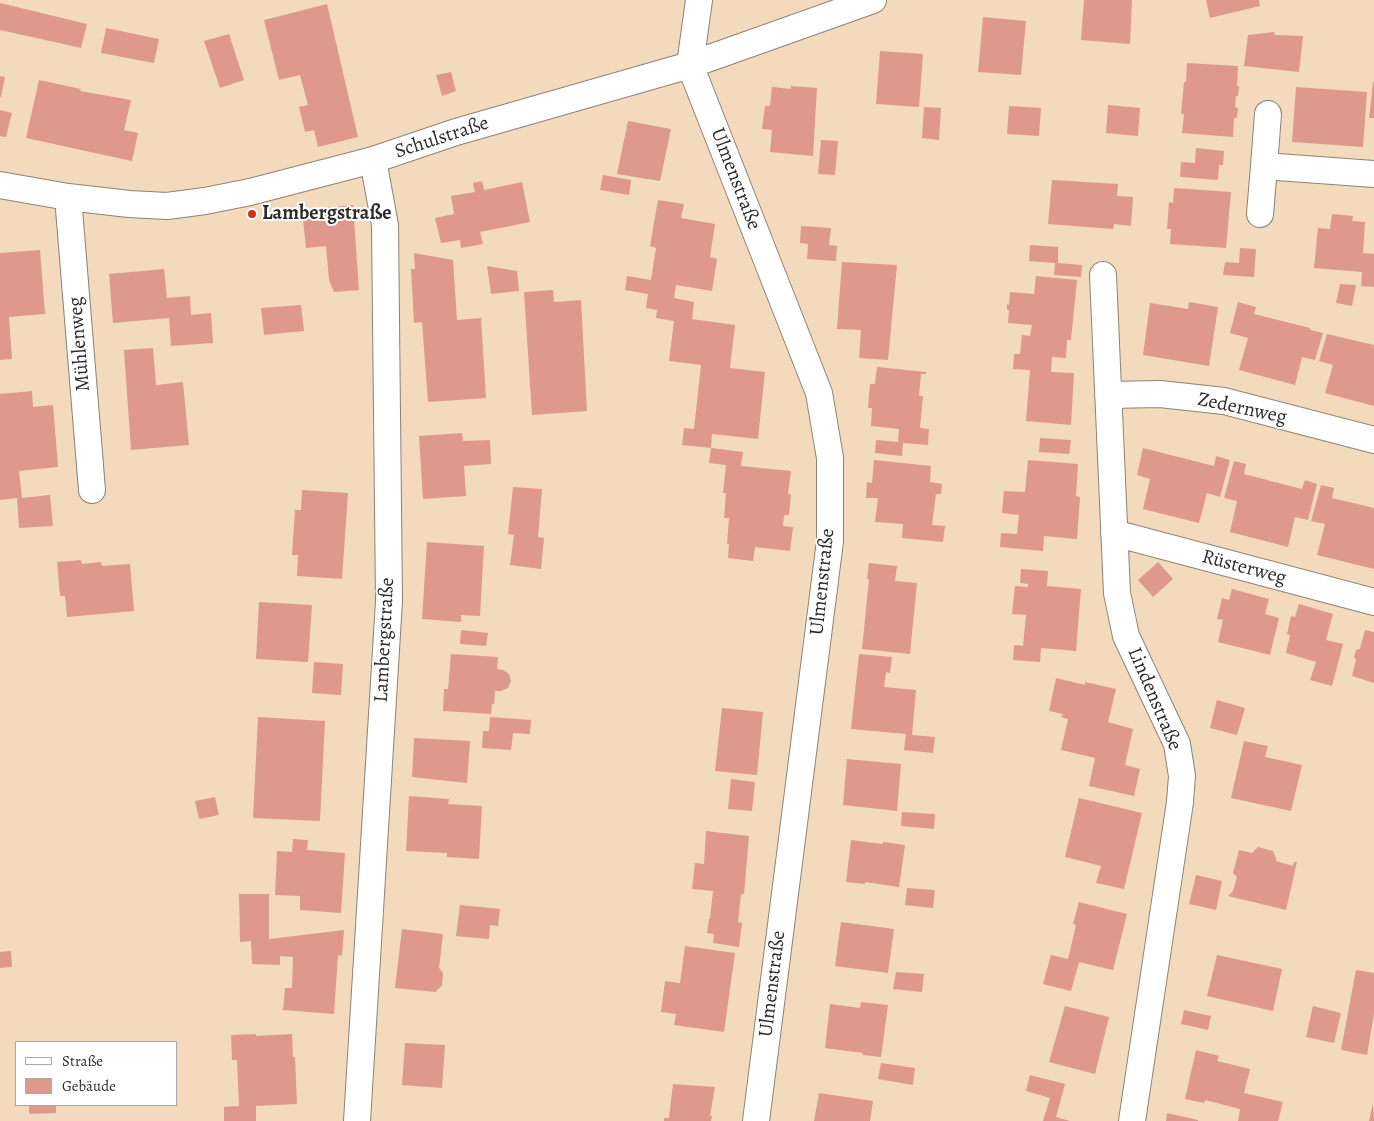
<!DOCTYPE html>
<html>
<head>
<meta charset="utf-8">
<style>
  body { margin:0 }
  #map { position:relative; width:1374px; height:1121px; overflow:hidden; background:#f3dabc; font-family:Alegreya,serif }
  canvas { display:block }
  .legend { position:absolute; left:15px; top:1041px; width:162px; height:65px; box-sizing:border-box; background:#fff; border:1px solid #aaa; margin:0; padding:6px 9px; list-style:none; font-size:15px; color:#2b2b2b }
  .legend li { display:flex; align-items:center; gap:10px; height:25px }
  .legend b { width:25px; border:1px solid #aaa }
</style>
</head>
<body>
<div id="map">
<canvas width="1374" height="1121"></canvas>
<ul class="legend">
<li><b style="height:6px;background:#fff"></b>Straße</li>
<li><b style="height:14px;background:#de998c"></b>Gebäude</li>
</ul>
</div>
<script>
const c = document.querySelector('canvas').getContext('2d');
c.lineJoin = 'round';
function fillPath(path, color) { c.fillStyle = color; c.fill(path, 'evenodd'); }
function strokePath(path, color, width, dash) { c.strokeStyle = color; c.lineWidth = width; c.lineCap = dash ? 'butt' : 'round'; c.setLineDash(dash || []); c.stroke(path); }
function write(font, color, halo, rows, align = 'center') {
  c.font = font + ' Alegreya,serif'; c.lineWidth = 4; c.setLineDash([]); c.textBaseline = 'middle'; c.strokeStyle = halo; c.fillStyle = color; for (const [text, x, y, turn = 0] of rows) {
    c.save(); c.translate(x, y); c.rotate((+turn || 0) * Math.PI / 180); c.textAlign = isNaN(turn) ? turn : align; if (halo) c.strokeText(text, 0, 0); c.fillText(text, 0, 0); c.restore();
  }
}
const building = new Path2D(`
  M1084,0H1132L1130,44L1081,40Z
  M1206,0H1259L1260,6L1210,18Z
  M0,3L87,24L81,48L0,30Z
  M327,4L358,137L318,147L314,130L305,132L299,107L308,105L300,75L279,80L264,20Z
  M983,17L1026,21L1021,75L978,72Z
  M106,28L159,39L154,63L101,53Z
  M1274,32L1275,35L1303,36L1299,72L1244,66L1248,35Z
  M229,34L244,80L220,88L204,41Z
  M880,51L923,54L919,107L876,104Z
  M1187,63L1238,66L1237,86H1239L1238,96H1236L1235,107L1238,108L1237,118H1234L1233,137L1182,133L1184,114H1181L1184,82H1186Z
  M451,72L456,91L442,96L436,75Z
  M0,76L5,77L1,97H0Z
  M39,80L81,89L80,91L131,100L124,130L138,133L132,161L26,138Z
  M1373,82H1374V118H1369Z
  M791,86L817,88L813,156L770,152L772,130L762,129L765,106H770L772,87L791,89Z
  M1296,87L1367,92L1363,147L1292,142Z
  M1108,105L1140,108L1138,136L1106,133Z
  M1009,106L1041,108L1039,136L1007,134Z
  M924,107L941,108L939,140L922,138Z
  M0,110L12,113L6,137L0,136Z
  M628,121L671,129L660,181L617,174Z
  M821,140L838,141L835,175L818,174Z
  M1196,148L1224,151L1223,165H1219L1218,180L1180,177L1181,162L1195,163Z
  M603,175L631,180L629,195L600,190Z
  M1052,180L1118,184L1117,196L1133,197L1131,226L1114,224L1113,229L1048,224Z
  M482,181L484,190L522,182L530,222L480,232L483,244L461,248L460,240L441,243L435,218L454,214L451,196L475,192L473,183Z
  M1174,188L1231,192L1226,248L1170,244L1171,229H1167L1169,202L1173,203Z
  M658,200L684,204L681,218L715,224L710,257L717,259L712,291L676,285L674,298L694,302L692,319L735,325L730,368L765,372L758,439L712,434L711,448L743,452L741,466L791,471L788,494H791L789,515H784L783,526L793,527L790,551L755,547L753,561L728,558L729,544H727L729,518H724L726,493H723L726,465L709,463L711,448L682,445L684,428L694,429L701,365L669,361L674,321L656,318L657,310L646,308L648,294L625,290L627,276L651,280L656,248L650,246Z
  M353,205L359,290L334,292L329,280L326,246L306,248L302,210Z
  M1332,214L1353,216L1352,221L1365,222L1363,253L1374,254V287L1361,286L1362,272L1314,268L1318,228L1330,229Z
  M801,226L831,228L829,245L837,246L836,261L807,259L808,244L800,243Z
  M1030,245L1058,247V263L1082,265L1081,277L1054,275L1055,263L1029,261Z
  M1240,248L1256,249L1254,277L1223,275L1225,262L1239,263Z
  M40,250L45,314L9,317L12,359L0,360V253Z
  M414,253L453,260L457,320L481,318L486,398L428,402L422,322L414,323L411,269H415Z
  M842,262L897,265L888,360L859,358L861,330L837,329Z
  M487,266L517,271L519,291L491,294Z
  M164,269L167,298L190,296L191,315L211,313L213,343L171,346L169,318L113,323L109,274Z
  M1036,276L1077,280L1071,340H1067L1066,358L1052,357L1051,372L1074,373L1071,425L1026,421L1030,370L1013,369L1014,354H1020L1022,335L1030,336L1032,325L1008,323L1009,310H1007V304L1009,305L1010,292L1034,294Z
  M1340,284L1356,285L1352,306L1336,303Z
  M553,290L554,302L581,300L587,411L532,415L524,292Z
  M1189,302L1218,307L1209,366L1143,355L1150,303L1188,309Z
  M1238,302L1256,307L1254,314L1310,328V330L1323,333L1315,360L1302,357L1295,385L1239,370L1248,338L1230,333Z
  M301,305L304,331L264,335L261,308Z
  M1327,334L1374,345V406L1325,393L1333,365L1319,361Z
  M153,348L156,385L183,382L189,445L131,450L124,350Z
  M877,367L926,372V374H921L919,396H923L920,428L929,429L928,445L903,443L902,456L875,453L876,440L898,442L899,429L871,426L872,408H868L870,384H875Z
  M32,391L33,407L53,405L58,467L19,471L22,498L50,495L53,526L19,528L17,498L0,500V394Z
  M462,433L463,441L490,440L491,464L464,466L466,496L423,499L419,436Z
  M1040,438L1071,440L1069,454L1039,452Z
  M1143,448L1214,466L1216,456L1230,460L1220,497L1207,493L1199,523L1143,509L1150,479L1137,475Z
  M874,460L931,466L930,482L942,484L941,494H936L932,525L945,526L943,542L902,538L903,524L875,522L878,498H866L867,482L872,483Z
  M1028,460L1078,464L1076,496L1080,497L1077,539L1044,536L1043,551L1000,547L1001,533L1017,534L1019,515L1002,513L1004,491L1025,492Z
  M1234,461L1246,464L1244,474L1302,489L1305,480L1317,484L1308,520L1295,517L1288,547L1230,532L1237,501L1224,498Z
  M1321,485L1334,488L1332,498L1374,508V569L1317,555L1325,524L1311,521Z
  M513,487L542,489L538,537L544,538L541,569L510,565L514,535L508,534Z
  M302,490L348,493L342,579L297,576L298,555H292L295,510H301Z
  M427,542L484,546L480,616L461,615V622L422,619Z
  M81,560L82,564L101,562L102,566L130,564L134,611L67,617L65,596H60L57,562Z
  M1158,562L1173,579L1153,597L1138,580Z
  M869,563L897,566L895,581L917,583L910,654L862,649L869,579H867Z
  M1021,569L1048,571L1047,586L1081,589L1076,651L1041,648L1040,662L1013,660L1014,645L1023,646L1026,615L1012,614L1015,586L1028,587V584L1020,583Z
  M1232,589L1269,599L1265,614L1279,618L1270,655L1218,642L1223,620L1217,619L1222,598L1229,600Z
  M259,602L312,605L308,662L256,659Z
  M1299,604L1333,614L1326,640L1343,644L1332,686L1310,680L1316,662L1286,653L1290,635L1287,634L1291,616L1295,617Z
  M461,630L488,633L486,646L460,644Z
  M1365,630L1374,632V683L1352,676L1356,660L1354,657L1356,650L1360,649Z
  M451,654L498,657L497,669L503,670L509,674L511,681L508,688L501,691H495L494,704H492L491,714L443,711L444,689H448Z
  M859,654L892,657L890,673L886,672L884,687L916,690L912,735L935,737L933,753L904,750L906,734L851,729Z
  M314,662L343,664L341,695L312,693Z
  M1056,678L1085,685V682L1116,689L1108,722L1133,729L1125,765L1140,769L1134,796L1089,786L1095,758L1061,750L1068,719L1061,717L1063,714L1049,711Z
  M1217,700L1245,708L1237,735L1210,728Z
  M722,708L763,712L757,775L715,771Z
  M258,717L325,721L320,821L253,818Z
  M490,717L531,720L530,734L513,733L511,750L482,748L483,731H489Z
  M414,738L470,741L467,783L412,777Z
  M1244,741L1268,746L1265,757L1302,765L1291,811L1231,798Z
  M847,759L901,764L897,811L843,805Z
  M731,779L755,782L752,811L728,809Z
  M409,796L449,799L448,804L482,806L479,859L447,857V853L406,851Z
  M215,797L219,815L199,819L195,801Z
  M1079,798L1142,813L1124,889L1096,883L1101,866L1065,857Z
  M902,812L935,814L934,829L901,826Z
  M706,831L749,836L744,894H741L738,922L742,923L739,947L713,943L714,934L707,933L709,919H710L713,891L692,889L695,863L704,864Z
  M293,839L308,840L307,850L345,853L341,913L300,910V896L275,895L277,851L292,852Z
  M851,840L882,844L884,842L905,845L899,887L865,882V884L846,882Z
  M1258,847L1273,851L1276,858V861L1293,866L1294,862H1297L1286,910L1228,896L1233,891L1237,877L1233,873L1239,850L1252,853Z
  M1196,875L1222,881L1216,910L1189,904Z
  M907,888L935,890L933,908L905,905Z
  M239,894H269V939L344,930L342,956L338,955L334,1014L283,1010L285,988H292L293,957L280,956V965L252,964L251,941L240,942Z
  M1079,902L1127,914L1113,970L1079,962L1071,991L1043,984L1051,955L1068,959L1076,925L1073,924Z
  M460,905L500,909L498,926L490,925L489,939L456,936Z
  M841,922L894,929L888,973L835,966Z
  M402,929L443,934L439,968L443,973L442,986L437,990L436,992L395,988Z
  M685,946L735,953L724,1032L674,1025L676,1014L661,1012L665,981L680,983Z
  M11,951L12,967L0,968V952Z
  M1217,955L1282,969L1273,1011L1207,996Z
  M1356,970L1374,973V1014L1367,1055L1341,1050Z
  M896,972L924,974L922,992L893,989Z
  M861,1002L888,1005L881,1057L862,1055L863,1053L825,1048L830,1004L860,1008Z
  M1065,1006L1109,1017L1095,1074L1049,1062Z
  M1313,1006L1341,1013L1334,1043L1306,1037Z
  M1184,1010L1211,1016L1208,1030L1181,1024Z
  M256,1034V1036L292,1034L293,1057H295L297,1104L256,1106V1121H224V1107L239,1106L237,1060H232L231,1035Z
  M405,1043L445,1045L442,1088L402,1085Z
  M1196,1050L1219,1056L1217,1061L1250,1069L1244,1093L1283,1102L1278,1121H1238L1240,1109L1205,1100L1204,1103L1185,1099Z
  M881,1063L915,1068L913,1085L878,1079Z
  M1030,1075L1065,1084L1056,1117L1070,1121H1043L1050,1098L1026,1091Z
  M673,1084L715,1087L710,1116H712L711,1121H664V1118H669Z
  M819,1093L873,1101L870,1121H814Z
  M1373,1103L1374,1121H1369Z
  M29,1105H56V1113L29,1114Z
  M1167,1113L1198,1120V1121H1166Z`);
const minor = new Path2D(`
  M699,0L690,65L819,393L830,458V541L756,1121
  M1264,166L1268,114
  M0,185L68,197L129,204L167,206L205,201L250,192L373,160L456,132L690,65L873,0
  M68,197L92,490
  M1260,214L1264,166L1374,174
  M1103,275L1117,593L1126,636L1177,744L1182,776L1180,802L1132,1121
  M1108,395L1160,394L1224,401L1374,440
  M1114,533L1374,602
  M357,1121L389,601L385,225L373,160`);
const markers = [
  [252,214,5,"#c8321e"]
];
const streetNames = [
  ["Schulstraße",442,138,-18],
  ["Ulmenstraße",735,179,69],
  ["Mühlenweg",80,344,-95],
  ["Zedernweg",1242,409,12],
  ["Rüsterweg",1244,568,15],
  ["Ulmenstraße",823,582,-84],
  ["Lambergstraße",385,640,-87],
  ["Lindenstraße",1154,699,67],
  ["Ulmenstraße",773,984,-83]
];
const poiNames = [
  ["Lambergstraße",262,214]
];
fillPath(building, '#de998c');
strokePath(minor, '#8f8274', 28);
strokePath(minor, '#fff', 26);
for (const [x, y, r, color] of markers) { const dot = new Path2D(); dot.arc(x, y, r, 0, 2 * Math.PI); c.fillStyle = color; c.fill(dot); strokePath(dot, '#fff', 2); }
write('20px', '#2b2b2b', '#fff', streetNames);
write('bold 20px', '#2b2b2b', '#fff', poiNames, 'left');
</script>
</body>
</html>
